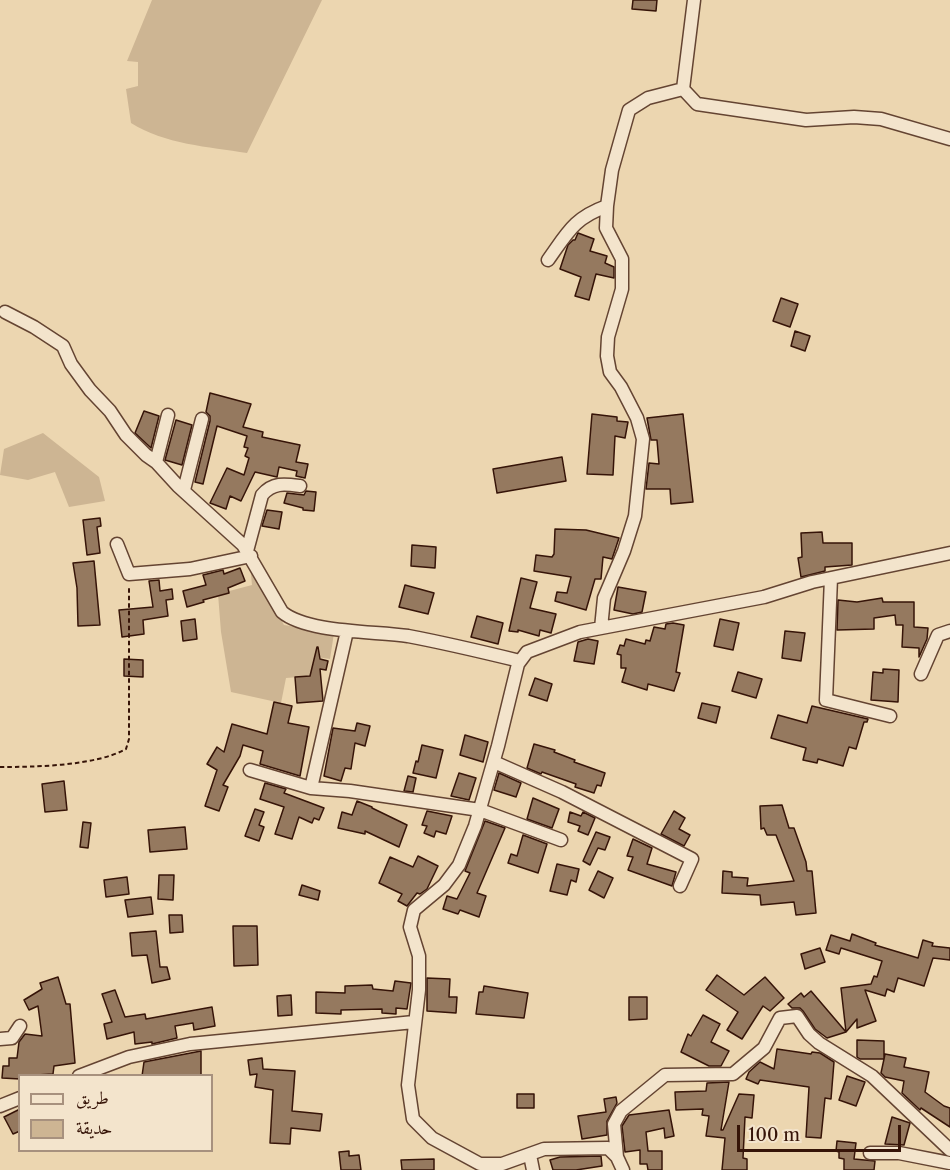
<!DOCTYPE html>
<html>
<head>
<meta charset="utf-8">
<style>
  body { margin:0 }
  #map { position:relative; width:950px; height:1170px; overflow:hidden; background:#ecd6b0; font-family:"Libre Caslon Text",Amiri,serif }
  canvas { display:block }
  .legend { position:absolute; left:18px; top:1074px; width:195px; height:78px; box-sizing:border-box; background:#f3e4cc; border:2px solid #a7917e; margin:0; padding:8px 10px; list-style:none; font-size:18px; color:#361408 }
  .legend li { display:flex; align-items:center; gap:12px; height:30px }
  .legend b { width:30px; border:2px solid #a7917e }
  .scale { position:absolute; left:737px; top:1125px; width:164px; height:27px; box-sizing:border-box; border:3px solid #361408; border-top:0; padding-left:8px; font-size:18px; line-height:21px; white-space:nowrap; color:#361408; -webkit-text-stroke:4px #f3e4cc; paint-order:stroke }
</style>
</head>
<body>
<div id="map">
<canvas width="950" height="1170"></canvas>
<ul class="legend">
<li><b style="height:8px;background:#f3e4cc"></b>طريق</li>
<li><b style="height:16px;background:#cdb593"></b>حديقة</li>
</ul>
<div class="scale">100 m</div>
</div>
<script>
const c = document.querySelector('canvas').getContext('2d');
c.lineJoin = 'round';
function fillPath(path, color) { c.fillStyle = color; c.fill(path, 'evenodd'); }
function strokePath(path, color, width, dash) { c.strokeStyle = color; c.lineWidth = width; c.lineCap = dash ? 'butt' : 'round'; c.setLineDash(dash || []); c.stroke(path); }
const green = new Path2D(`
  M152,0H322L247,153C209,147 164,144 131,123L126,89L138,86V62L127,61Z
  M43,433L99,477L105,501L69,507L55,472L28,480L0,475L4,449Z
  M250,564L284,625L334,633L330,659L317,657L312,676L286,678L281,703L231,692L221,632L218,594L252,585Z`);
const building = new Path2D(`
  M633,0H657L656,11L632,9Z
  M578,233L594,239L590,251L607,256L605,263L614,267V278L596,274L589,300L575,296L581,277L560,269L568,245L573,240H575Z
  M781,298L798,304L790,327L773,321Z
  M795,331L810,336L805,351L791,346Z
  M210,393L251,404L243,427L263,432L262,437L300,445L296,462L308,464L305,478L296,476L297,471L279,467L277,477L255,472L241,501L230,496L226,509L210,503L227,468L244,475L249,458L245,456L248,448L244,447L247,436L217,426L203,484L195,482L210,421V416L206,412Z
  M144,411L159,416L151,448L135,433Z
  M592,414L617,417V421L628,422L625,438L615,436L613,475L587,474Z
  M683,414L693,502L671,504L670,489H646L649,463L659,464L657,440H651L647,418Z
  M176,420L192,425L182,465L165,460Z
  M562,457L566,481L497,493L493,469Z
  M306,491L316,492L314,511L303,510V508L284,503L287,493L304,495Z
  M267,510L282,512L279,529L262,526Z
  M100,518L101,526L97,527L100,553L87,555L83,520Z
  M555,529L586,530L619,538L612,559L603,557L601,579H595L586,610L555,601L557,592L567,593L571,577L534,571L536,555L552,557L554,554Z
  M822,532L823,543H852V565L825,567V571L801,577L798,558L802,557L801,533Z
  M412,545L436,547L435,568L411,566Z
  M94,561L100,625L78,626L77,588L73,563Z
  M240,568L245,581L228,588L229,593L203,600L204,602L187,607L183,591L206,585L203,575L223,570L224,574Z
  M521,578L537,582L530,608L556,614L551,633L540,630L539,636L518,630V632L509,631Z
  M159,580L160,591L172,589L173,599L166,600L168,616L143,620L144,634L122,637L119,610L153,607L149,581Z
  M405,585L434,593L428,614L399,607Z
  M618,587L646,592L642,612L633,614L614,610Z
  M882,598L883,602H914V627L928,628L927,639L919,657V648L902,647L903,625H896L895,615L874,618V629L837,630L838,600L857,602Z
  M477,616L503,623L498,644L471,637Z
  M195,619L197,639L183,641L181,621Z
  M720,619L739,623L733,650L714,646Z
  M673,623L684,625L676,672L680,673L674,691L648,684L647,690L622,682L626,668H621V655L617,654L620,645L624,646L626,639L645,644L646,640L650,641L654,627L665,629L666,624Z
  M785,631L805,633L801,661L782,658Z
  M588,639L598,641L594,664L574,661L578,642Z
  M317,647H318L320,659L328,661L326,670L320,669L323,701L297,703L295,677L310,676Z
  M124,659L143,660V677L124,676Z
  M883,669L899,670L898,702L871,700L873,672L883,673Z
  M738,672L762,679L756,698L732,691Z
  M535,678L552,684L547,701L529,695Z
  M274,702L292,706L288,723L309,727L300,776L260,764L263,751L243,745L240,756L223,785L228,787L219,811L205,806L217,770L207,764L217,747L224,752L232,724L267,734Z
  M702,703L720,707L716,723L698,718Z
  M812,706L868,719L867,722H864L856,749L849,747L843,766L818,759L817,763L803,760L806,748L771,738L778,715L807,723Z
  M357,723L370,726L365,746L355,743L351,769L345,768L341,781L324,776L333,728L355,731Z
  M465,735L488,742L483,762L460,755Z
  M534,744L555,750L554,752L575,760L574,762L605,773L601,786L597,785L594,793L575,787L576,784L542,772L541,774L527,768Z
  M422,745L443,750L436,778L413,773L416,761L418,762Z
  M459,773L476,778L469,800L451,796Z
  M499,773L521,783L516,797L494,790Z
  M408,776L416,778L413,792L404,791Z
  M64,781L67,810L45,812L42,784Z
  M265,783L286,789L284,793L324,808L319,820L314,818L312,823L299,817L292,839L275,834L284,807L260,799Z
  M533,798L559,809L552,828L527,819Z
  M357,801L372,807V808L407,825L399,847L365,831V834L338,828L342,812L352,815Z
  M782,805L789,828H794L806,862L807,871H812L816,913L796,915L794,902L761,905L760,895L722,893L723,871L732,872V877L748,878L747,886L794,881L776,835H767L764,828L761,829L760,806Z
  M255,809L264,812L259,825L264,827L259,841L245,836Z
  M427,811L452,816L446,834L436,831L434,837L424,833L427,826L422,825Z
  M674,811L685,818L679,829L690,835L684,846L661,834Z
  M570,812L581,816L583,812L595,818L588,835L578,831L580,826L568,822Z
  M485,821L505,828L477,893L486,896L479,917L460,910L458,914L443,909L447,896L457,899L470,873L465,871Z
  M83,822L91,823L88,848L80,847Z
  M185,827L187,849L150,852L148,830Z
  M596,832L610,837L605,850L598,848L590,865L583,861Z
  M523,835L547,844L538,873L508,863L511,854L517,856Z
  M633,839L652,848L647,864L676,872L672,886L628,870L633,857L627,856Z
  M418,856L438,866L427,889L420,894L417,893L407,906L398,901L402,894L379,883L390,857L413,867Z
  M557,864L579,869L576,882L571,880L567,895L550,891Z
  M598,871L613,878L604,898L589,890Z
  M159,875H174L173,900L158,899Z
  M127,877L129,894L106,897L104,880Z
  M302,885L320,891L318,900L299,895Z
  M151,897L153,914L128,917L125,900Z
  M169,915H182L183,932L170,933Z
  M233,926H257L258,965L234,966Z
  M156,931L160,967H167L170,979L152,983L147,955L132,956L130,933Z
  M852,934L876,943L875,945L918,958L923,940L933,943L932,946L950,948V960L933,958L924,986L898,978L894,992L887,989L885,996L865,990L876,1021L857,1028V1019L846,1032L841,988L871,984L874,976L877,977L882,961L841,948L839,954L826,950L831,935L850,941Z
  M820,948L825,962L805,969L801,954Z
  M717,975L744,995L765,977L784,998L770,1011L763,1006L742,1039L727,1030L738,1012L706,990Z
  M58,977L66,1004H70L75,1063L54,1066L53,1074L20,1076V1079L2,1078L3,1066H9V1058H17L19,1042L25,1034L42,1036L38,1006L29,1010L24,1000L42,989L40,983Z
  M427,978L450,979L449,997H457L456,1013L427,1011Z
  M395,981L411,983L407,1009L396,1008V1014L382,1013V1009L341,1010V1014L316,1013V992L345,993V986L372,985L373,989L393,991Z
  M484,986L528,993L524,1018L476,1014L479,992H483Z
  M115,990L125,1017L145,1014L146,1019L212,1007L215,1026L194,1030L193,1023L175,1026L177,1038L152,1044V1042L135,1044L134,1032L107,1039L104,1024L112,1022L102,994Z
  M811,991L846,1032L827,1038L815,1029L803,1011L800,1008H792L788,1004L801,993L804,997Z
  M291,995L292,1015L278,1016L277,996Z
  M629,997H647V1019L629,1020Z
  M703,1015L720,1024L711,1042L729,1051L721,1066H709L681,1052L688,1034L691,1036Z
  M857,1040L884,1041V1059L885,1054L906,1058L904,1067L929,1072L925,1092L944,1106L950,1108V1127L921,1108L920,1110L902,1093L904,1081L885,1077L881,1073L884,1059H860L857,1057Z
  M777,1049L811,1054L812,1052L820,1053L834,1062L831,1099L825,1098L821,1138L806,1137L809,1087L760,1080L758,1084L746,1079L749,1072L760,1062L774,1069Z
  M201,1051V1075L142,1076L144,1062Z
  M262,1058L263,1069L295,1071L292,1111L322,1114L320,1131L291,1128L290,1144L270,1143L273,1090L255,1087L257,1074L250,1075L248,1060Z
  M847,1076L865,1082L856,1106L839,1100Z
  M729,1082L721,1130H723L739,1094L754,1095L752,1118L745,1117L743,1158L747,1159V1170H722L725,1138L706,1136L709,1116L702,1115L703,1109L676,1110L675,1092L706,1091L707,1083Z
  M517,1094H534V1108H517Z
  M616,1097L617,1103L607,1121V1135L582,1139L578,1116L606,1112L604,1099Z
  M20,1109V1131L13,1134L4,1117Z
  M669,1110L674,1136L665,1138L664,1128L646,1132L648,1151H662V1170H648L647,1164H640V1150L625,1152L622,1126L629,1115Z
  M892,1117L910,1123L904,1145L885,1144Z
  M837,1141L856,1143L854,1159L875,1161L874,1170H844V1159L839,1158V1152L836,1151Z
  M349,1151V1156L359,1155L361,1170H341L339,1152Z
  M601,1156L602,1166L576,1170H553L550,1160L560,1157Z
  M434,1159V1170H402L401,1160Z`);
const path = new Path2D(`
  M0,767C35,767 95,766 126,749L129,739V586`);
const minor = new Path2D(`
  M694,0L683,89L697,104L806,120L854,117L881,119L950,139
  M548,260C568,232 574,218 607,206
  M5,312L34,327L63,346L71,364L90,390L110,411L126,435L146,455L156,462L178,486L243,545L282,612C307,633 375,631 408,636C445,643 483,652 520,661
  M156,462L168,415
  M184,490L202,419
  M117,544L129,574L190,569L251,556
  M247,551L262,495C273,482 285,484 300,486
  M831,578L826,700L890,716
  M601,628L604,598L624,551L635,516L643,439L637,418L621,387L610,372L607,356L608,337L622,289V259L606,228L607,206L612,170L629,110L648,98L683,89
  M921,674L938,635L950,631
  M494,762L562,792L692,859L680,886
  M250,770L311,788L347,631
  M311,788L350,791L480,810L561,840
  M0,1039L12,1038L20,1026
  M79,1076L129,1057L190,1044L414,1022
  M0,1106L20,1098
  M870,1153H899L950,1163
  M530,1155L533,1170
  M617,1157L614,1124L621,1111L665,1075L733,1074L764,1048L780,1018L797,1016L809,1034L819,1043L872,1076L950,1150
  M623,1170L617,1157L608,1148L544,1149L502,1164H480L432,1138L413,1119L408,1085L419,990V956L410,927L414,910L444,885L459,865L475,826L498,746L518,664L527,652L580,632L764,597L812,582L950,553`);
fillPath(green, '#cdb593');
fillPath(building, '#95795f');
strokePath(building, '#361408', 1.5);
strokePath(minor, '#644432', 15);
strokePath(path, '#361408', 2, [4.5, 3]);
strokePath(minor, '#f3e4cc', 12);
</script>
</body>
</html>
